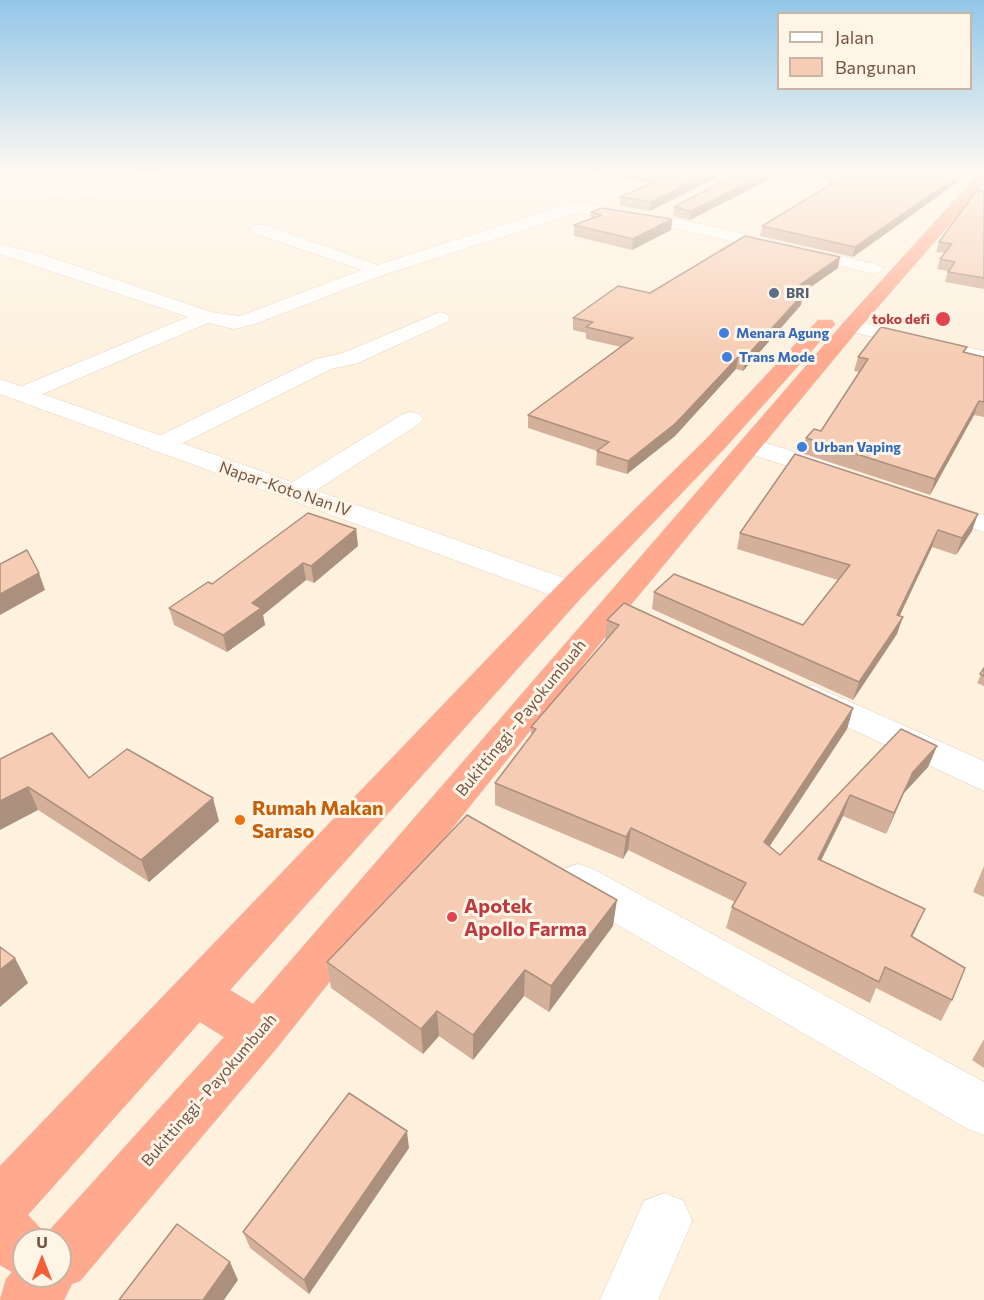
<!DOCTYPE html>
<html>
<head>
<meta charset="utf-8">
<style>
  body { margin:0 }
  #map { position:relative; width:984px; height:1300px; overflow:hidden; background:#fef2df; font-family:Commissioner,sans-serif }
  canvas { display:block }
  .legend { position:absolute; left:777px; top:12px; width:195px; height:78px; box-sizing:border-box; background:#fff5e7; border:2px solid #c9b5a6; margin:0; padding:8px 10px; list-style:none; font-size:18px; color:#754 }
  .legend li { display:flex; align-items:center; gap:12px; height:30px }
  .legend b { width:30px; border:2px solid #c9b5a6 }
  .north { position:absolute; left:12px; top:1228px; width:60px; height:60px; box-sizing:border-box; background:#fff5e7; border:2px solid #c9b5a6; border-radius:50%; rotate:0deg; font-size:16px; font-weight:700; line-height:24px; text-align:center; color:#754 }
  .north::after { content:''; display:block; margin:auto; width:21px; height:27px; background:#f55e37; clip-path:polygon(50% 0,100% 100%,50% 72%,0 100%) }
</style>
</head>
<body>
<div id="map">
<canvas width="984" height="1300"></canvas>
<ul class="legend">
<li><b style="height:8px;background:#fff"></b>Jalan</li>
<li><b style="height:16px;background:#f6cdb4"></b>Bangunan</li>
</ul>
<div class="north">U</div>
</div>
<script>
const c = document.querySelector('canvas').getContext('2d');
c.lineJoin = 'round';
function strokePath(path, color, width, dash) { c.strokeStyle = color; c.lineWidth = width; c.lineCap = dash ? 'butt' : 'round'; c.setLineDash(dash || []); c.stroke(path); }
function fillPath(path, color) { c.fillStyle = color; c.fill(path, 'evenodd'); }
function write(font, color, halo, rows, align = 'center') {
  c.font = font + ' Commissioner,sans-serif'; c.lineWidth = 6; c.setLineDash([]); c.textBaseline = 'middle'; c.strokeStyle = halo; c.fillStyle = color; for (const [text, x, y, turn = 0] of rows) {
    c.save(); c.translate(x, y); c.rotate((+turn || 0) * Math.PI / 180); c.textAlign = isNaN(turn) ? turn : align; if (halo) c.strokeText(text, 0, 0); c.fillText(text, 0, 0); c.restore();
  }
}
const street = new Path2D(`
  M146,172H165C159,179 145,182 136,185C77,208 59,198 0,186V178L73,191L101,188Z
  M577,203L652,213L875,264L884,269L875,274L652,223L577,213L380,276L252,325L234,329L208,323L31,399H15L12,394L15,389L188,317L0,254V244L44,255L211,312L240,316L362,270L253,233L251,229L253,225H265L378,265L558,207Z
  M440,312L447,314L450,318L447,322L358,363L331,369L169,450L160,452L151,450L148,445L151,440L316,359L343,353Z
  M851,320L984,351V363L844,330L841,326L844,322Z
  M411,412L419,414L423,419L419,424L304,498L295,500L286,498L282,492L286,486L403,414Z
  M750,438L843,467L847,473L843,479L834,481L741,451L737,446L741,441Z
  M935,499L984,515V532L925,513L921,507L925,501Z
  M812,685L984,761V791L800,705L795,697L800,689Z
  M578,864L593,869L984,1082V1135L966,1128L563,893L557,881L563,869Z
  M664,1193L684,1201L692,1221L658,1300H600L644,1201Z`);
const secondary = new Path2D(`
  M0,379L581,584L585,591L581,598L570,600L559,598L0,394Z`);
const highway = new Path2D(`
  M984,172V185L858,330L625,612L276,1049L80,1281L72,1284L64,1300H0L6,1279L12,1272L0,1265V1166L559,584L707,438L818,320H832L835,324L832,328L725,448L581,598L230,990L253,1004L844,322L979,173ZM200,1022L224,1037L46,1234L28,1215ZM24,1240H60V1276H24Z`);
const wall = new Path2D(`
  M577,172H728L650,211L620,206V197L651,183Z
  M741,172L690,220L673,216L674,207Z
  M820,172H972L853,257L760,236L762,226L828,186Z
  M984,191V289L945,282L948,271L937,269L940,259L945,253L936,252L939,242Z
  M591,212L672,219L671,230L632,250L574,236V225L591,219Z
  M838,268L802,293L801,305L743,371L736,369L675,436L627,474L596,465L597,451L528,428V415L621,347L586,339V333L573,330V318L650,293Z
  M967,347L965,352L984,357V417L974,415L930,495L802,453L806,438L821,431L859,372L854,371L858,357Z
  M356,529L358,546L314,583L306,580L263,615L265,625L227,652L174,625L169,608L212,584Z
  M972,531L956,555L932,547L900,615L897,634L853,700L652,609L654,592L803,625L838,580L737,549L740,533Z
  M607,620L853,708L847,729L769,846L780,855L901,729L937,746L928,767L904,793L886,834L843,816L821,860L915,931L912,937L952,1000L941,1021L876,988L870,1003L726,928L732,907L735,902L628,850L623,859L495,805V783L531,736V727L605,641Z
  M984,668V686L977,683Z
  M0,759L89,778L219,821L149,882L38,810Z
  M984,866V897L973,892Z
  M613,926L549,1012L524,996L473,1060L439,1036L423,1054L331,988L327,962Z
  M984,1039V1068L972,1060Z
  M409,1148L309,1294L250,1248L243,1232Z`);
const shadedWall = new Path2D(`
  M712,172H728L650,211L651,202Z
  M769,172H784L690,220L691,211Z
  M963,172H972L853,257L855,247Z
  M672,219L671,230L632,250L633,239Z
  M840,257L838,268L789,302L791,291Z
  M803,294L801,305L743,371L745,358Z
  M738,357L736,369L675,436L627,474L628,461Z
  M979,401L974,415L930,495L935,479Z
  M978,514L972,531L956,555L962,538Z
  M356,529L358,546L314,583L311,566Z
  M938,530L932,547L892,632L897,615Z
  M303,563L306,580L263,615L265,625L227,652L223,635L252,603Z
  M39,573L45,590L0,615V594Z
  M903,617L897,634L853,700L859,682Z
  M853,708L847,729L758,864L764,842Z
  M937,746L928,767L904,793L886,834L894,813L913,772Z
  M28,787L38,810L0,830V801Z
  M850,795L843,816L811,881L818,859Z
  M213,798L219,821L149,882L141,860Z
  M631,828L628,850L623,859L626,837Z
  M617,900L613,926L549,1012L551,986Z
  M925,909L915,931L901,957L911,936Z
  M15,958L28,983L0,1007V970Z
  M525,970L524,996L473,1060V1035Z
  M437,1011L439,1036L423,1054L421,1029Z
  M407,1131L409,1148L309,1294L304,1280Z
  M230,1262L238,1280L224,1300H203Z`);
const building = new Path2D(`
  M632,172H712L651,202L620,197L666,177Z
  M741,172H769L691,211L674,207Z
  M827,172H963L855,247L762,226L833,183Z
  M977,190L984,191V278L948,272L955,262L940,259L952,244L939,242Z
  M602,208L672,219L633,239L574,225L602,215L591,212Z
  M745,236L840,257L791,291L803,294L745,358L738,357L676,423L628,461L597,451L609,442L528,415L633,338L586,327L593,322L573,318L618,286L650,293Z
  M881,327L967,347L963,352L984,357V402L979,401L935,479L806,438L814,429L821,431L868,359L858,357Z
  M795,454L978,514L962,538L938,530L897,615L903,617L859,682L654,592L674,574L803,625L850,565L740,533Z
  M308,513L356,529L311,566L303,563L252,603L261,608L223,635L169,608L208,582L212,584Z
  M27,550L39,573L0,594V564Z
  M624,603L853,708L764,842L780,855L901,729L937,746L913,772L894,813L850,795L818,859L925,909L911,936L965,968L952,1000L885,967L879,982L732,907L746,883L631,828L626,837L495,783L536,729L531,727L619,625L607,620Z
  M984,668V676L980,674Z
  M52,733L89,778L127,749L213,798L141,860L28,787L0,801V759Z
  M467,815L617,900L551,986L525,970L473,1035L437,1011L421,1029L327,962Z
  M0,947L15,958L0,970Z
  M349,1093L407,1131L304,1280L243,1232Z
  M177,1224L230,1262L203,1300H119Z`);
const markers = [
  [774,293,6,"#5c6f8a"],
  [943,319,8,"#e0444e"],
  [724,333,6,"#3f7fe0"],
  [727,357,6,"#3f7fe0"],
  [802,447,6,"#3f7fe0"],
  [240,820,6,"#e8710a"],
  [452,917,6,"#e0444e"]
];
const farServicenames = [
  ["BRI",786,293]
];
const farHealthnames = [
  ["toko defi",930,319]
];
const farShopnames = [
  ["Menara Agung",736,333],
  ["Trans Mode",739,357],
  ["Urban Vaping",814,447]
];
const streetNames = [
  ["Napar-Koto Nan IV",285,489,19],
  ["Bukittinggi - Payokumbuah",521,718,-51],
  ["Bukittinggi - Payokumbuah",209,1090,-49]
];
const nearFoodnames = [
  ["Rumah Makan",252,808],
  ["Saraso",252,831]
];
const nearHealthnames = [
  ["Apotek",464,906],
  ["Apollo Farma",464,929]
];
strokePath(street, '#e5cfbd', 1);
strokePath(secondary, '#ebd0b9', 1);
strokePath(highway, '#ded6d2', 1);
fillPath(street, '#fff');
fillPath(secondary, '#fff');
fillPath(highway, '#ffaa8f');
fillPath(wall, '#d4b09b');
fillPath(shadedWall, '#ac907e');
fillPath(building, '#f6cdb4');
strokePath(building, '#ac907e', 1.5);
const sky = c.createLinearGradient(0, 0, 0, 354);
sky.addColorStop(0, '#92c6e8');
sky.addColorStop(0.49, '#fff9f1');
sky.addColorStop(1, '#fff9f100');
c.fillStyle = sky;
c.fillRect(0, 0, 984, 354);
for (const [x, y, r, color] of markers) { const dot = new Path2D(); dot.arc(x, y, r, 0, 2 * Math.PI); c.fillStyle = color; c.fill(dot); strokePath(dot, '#fff5e7', 2); }
write('bold 14px', '#4e5e75', '#fff5e7', farServicenames, 'left');
write('bold 14px', '#be3a42', '#fff5e7', farHealthnames, 'right');
write('bold 14px', '#366cbe', '#fff5e7', farShopnames, 'left');
write('16px', '#754', '#fff5e7', streetNames);
write('bold 20px', '#c56008', '#fff5e7', nearFoodnames, 'left');
write('bold 20px', '#be3a42', '#fff5e7', nearHealthnames, 'left');
</script>
</body>
</html>
